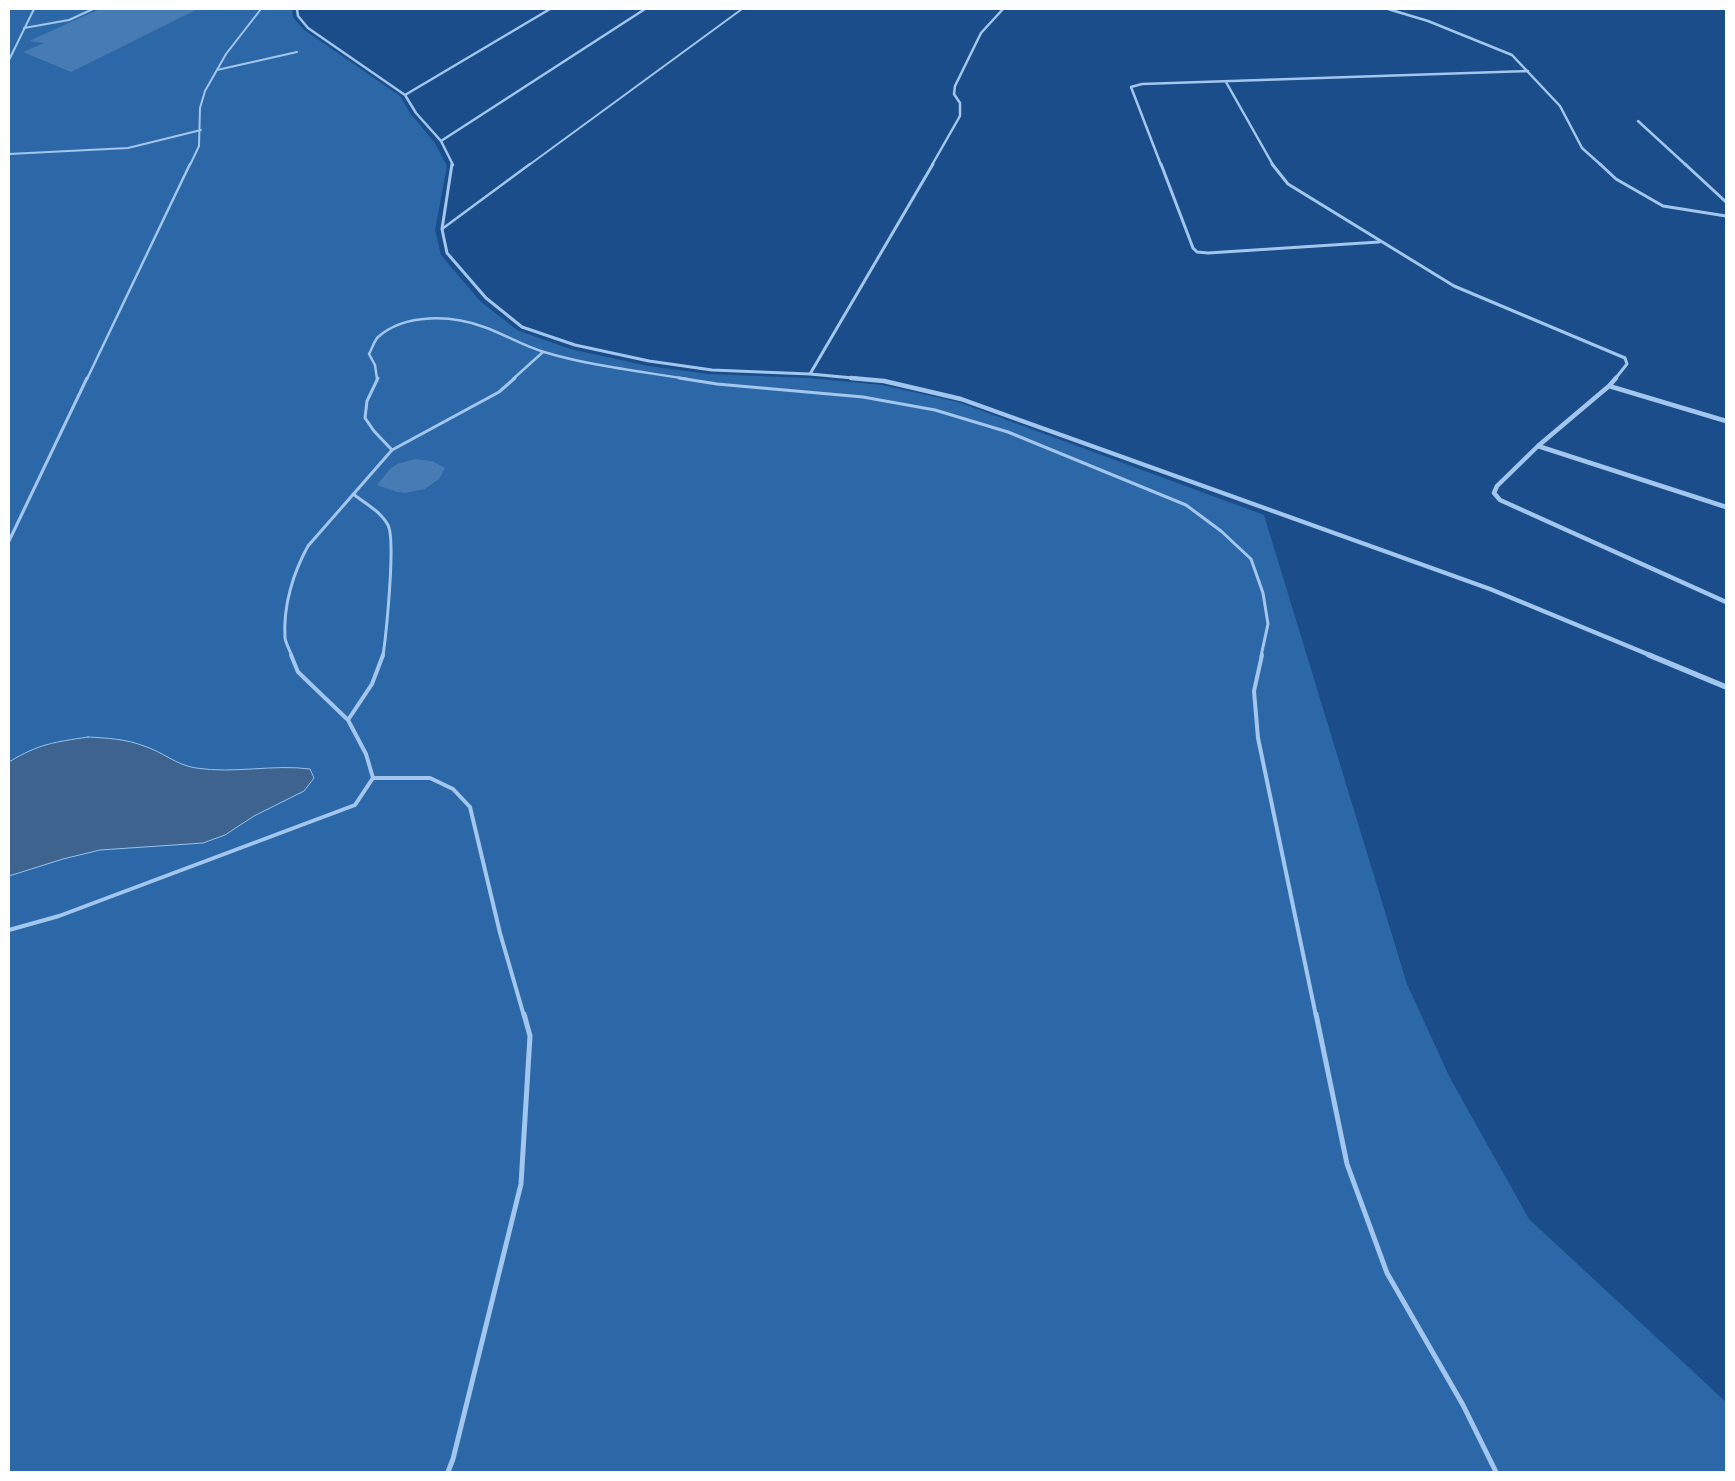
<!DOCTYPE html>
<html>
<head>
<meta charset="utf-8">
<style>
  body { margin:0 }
  #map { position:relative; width:1735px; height:1481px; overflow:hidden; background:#1a4d89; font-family:Quicksand,sans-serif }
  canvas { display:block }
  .frame { position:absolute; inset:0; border:10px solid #fff; pointer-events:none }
</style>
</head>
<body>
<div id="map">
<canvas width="1735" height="1481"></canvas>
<div class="frame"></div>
</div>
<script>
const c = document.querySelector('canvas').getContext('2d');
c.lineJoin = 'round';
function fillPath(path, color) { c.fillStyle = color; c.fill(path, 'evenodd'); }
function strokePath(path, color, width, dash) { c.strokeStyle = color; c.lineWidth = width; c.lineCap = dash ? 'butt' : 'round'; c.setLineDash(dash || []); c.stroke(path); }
const green = new Path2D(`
  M9,9H292L293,17L303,29L400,96L410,113L435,143L447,166L435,230L441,255L480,301L517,330L570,349L648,366L709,374L808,378L882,385L958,402L1264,515L1407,984L1450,1078L1529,1219L1726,1402V1472H9Z`);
const water = new Path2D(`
  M88,737C107,738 126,739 144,746C163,752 176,765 196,768C234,774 273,764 310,769L314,778L304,791L254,816L225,835L203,843L100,850L63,859L9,876V762C38,744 55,742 88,737Z`);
const building = new Path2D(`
  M100,9H198L71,72L23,52L44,43L29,41Z
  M415,459L432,461L445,468L439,479L425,489L406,493L397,492L377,485L390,469L397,464Z`);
const laneFar4 = new Path2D(`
  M24,28L69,20L93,9
  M9,60L34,9
  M217,70L297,52
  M9,154L128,148L201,130
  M190,165L199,146L200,108L205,91L226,54L261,9
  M529,165L742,9`);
const laneFar3 = new Path2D(`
  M442,229L530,164
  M87,379L190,164
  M377,379L375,365L369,354C372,349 374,341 378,337C405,313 452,315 484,327C504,334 523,346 544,352C590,366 639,371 687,379
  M513,379L543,352`);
const laneFar2 = new Path2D(`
  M378,378L367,401L365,418L374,431L392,450
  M679,378L717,384L863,397L935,410L1008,432L1186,505L1221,531L1251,559L1263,593L1268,624L1261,656
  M353,494C365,503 380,511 388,525C396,540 386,635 383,656
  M9,541L87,378
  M292,656C290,651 286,644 285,638C283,606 293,573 308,546L392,450L499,392L515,378`);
const laneFar1 = new Path2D(`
  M1262,655L1254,691L1258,738L1316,1016
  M348,720L372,684L383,655
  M373,778H430L453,789L470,807L500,933L524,1016
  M9,930L59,916L355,805L373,778L366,754L348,720L298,672L291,655`);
const lane = new Path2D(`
  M1316,1014L1347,1164L1387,1273L1463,1405L1496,1472
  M448,1472L453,1459L521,1184L530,1036L524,1014`);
const streetFar3 = new Path2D(`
  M297,9L298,16L308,28L405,95L416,113L441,141L453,165
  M1388,9L1428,21L1512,55L1560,106L1582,148L1601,165
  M1226,82L1273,165
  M405,95L550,9
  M1638,121L1686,165
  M441,141L645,9
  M932,165L960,116V103L954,94L955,86L981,33L1003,9
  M1161,165L1131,87L1142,84L1528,71`);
const streetFar2 = new Path2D(`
  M452,164L442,229L447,253L486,298L522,327L575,345L649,361L712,370L810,374L864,379
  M1161,164L1193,248L1197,252L1208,253L1379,242
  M1272,164L1288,184L1454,286L1625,358L1627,364L1615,379
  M1600,164L1616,179L1663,206L1726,216
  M1685,164L1726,202
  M810,374L933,164`);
const streetFar1 = new Path2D(`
  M851,378L884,381L961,399L1490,589L1652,656
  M1616,378L1609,386L1538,446L1497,486L1494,493L1500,500L1726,602
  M1609,386L1726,421
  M1538,446L1726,507`);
const street = new Path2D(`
  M1649,655L1726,687`);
fillPath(green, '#2c68a7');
fillPath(water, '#3d638e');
strokePath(water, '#95c2ef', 1);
fillPath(building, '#467bb3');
strokePath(laneFar4, '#a2c6ed', 2);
strokePath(laneFar3, '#a2c6ed', 2.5);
strokePath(laneFar2, '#a2c6ed', 3);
strokePath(laneFar1, '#a2c6ed', 4);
strokePath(lane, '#a2c6ed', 5);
strokePath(streetFar3, '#a2c6ed', 2.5);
strokePath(streetFar2, '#a2c6ed', 3);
strokePath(streetFar1, '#a2c6ed', 4.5);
strokePath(street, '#a2c6ed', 5.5);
</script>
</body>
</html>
